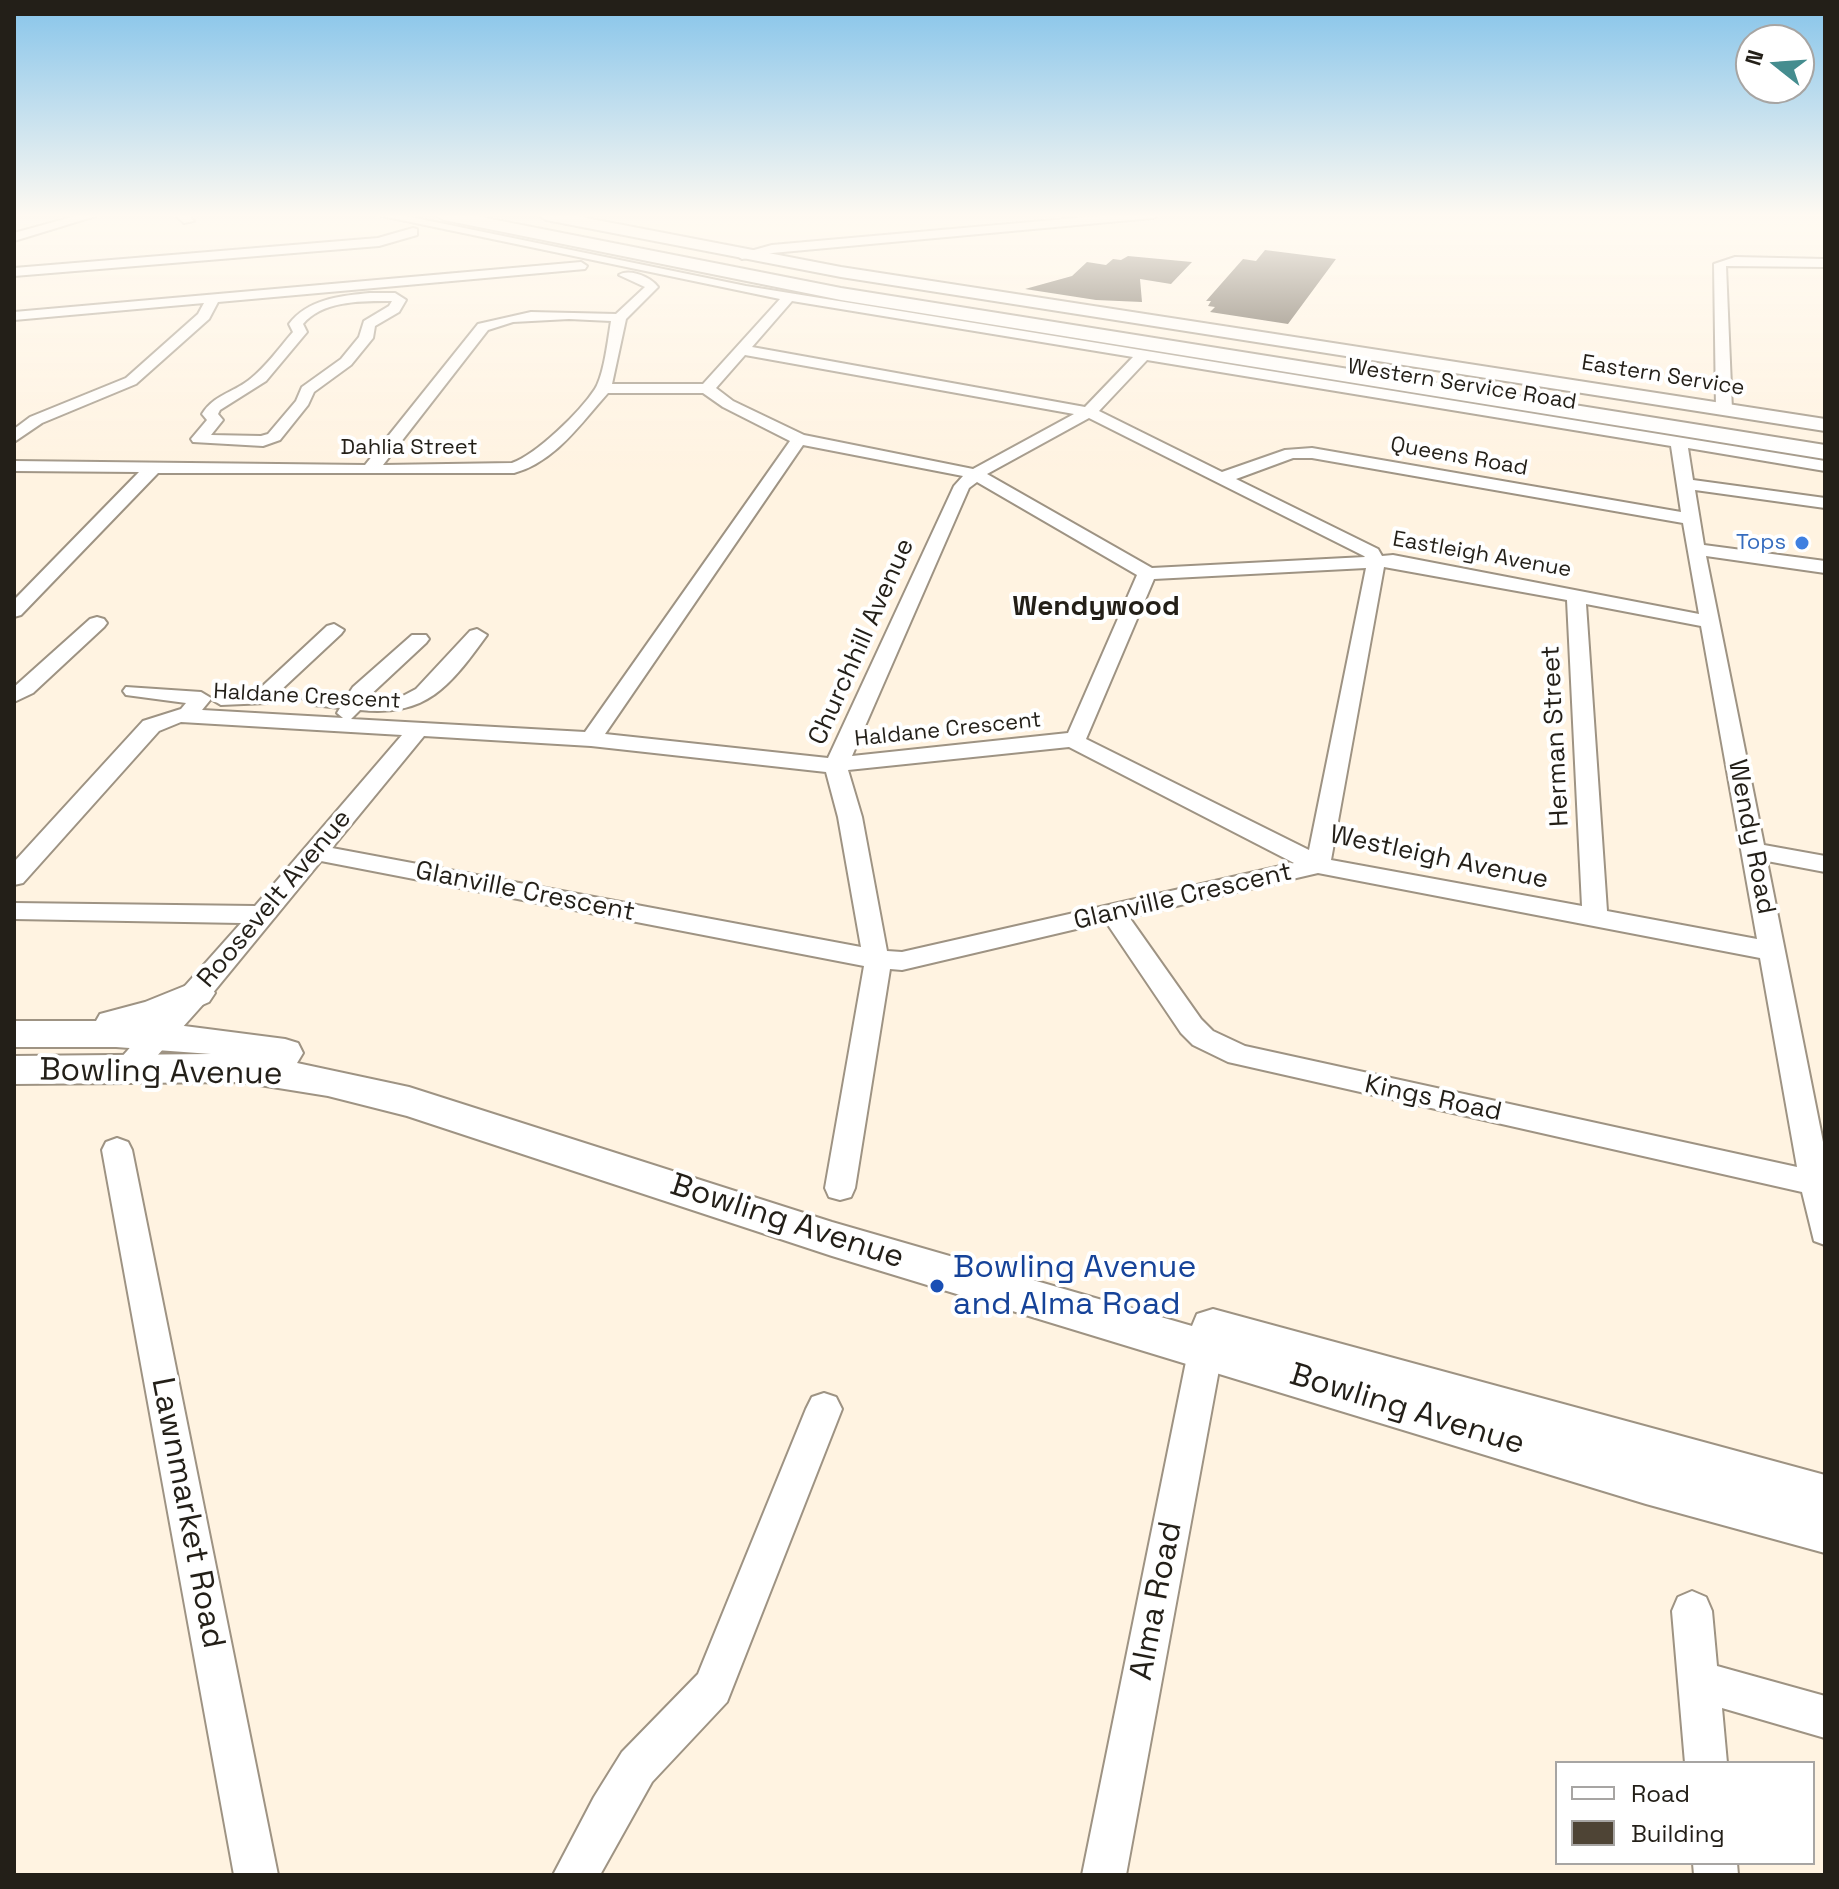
<!DOCTYPE html>
<html>
<head>
<meta charset="utf-8">
<style>
  body { margin:0 }
  #map { position:relative; width:1839px; height:1889px; overflow:hidden; background:#fff3e1; font-family:"Space Grotesk",sans-serif }
  canvas { display:block }
  .frame { position:absolute; inset:0; border:16px solid #231f18; pointer-events:none }
  .legend { position:absolute; left:1555px; top:1761px; width:260px; height:104px; box-sizing:border-box; background:#fff; border:2px solid #a7a5a3; margin:0; padding:10px 14px; list-style:none; font-size:24px; color:#231f18 }
  .legend li { display:flex; align-items:center; gap:16px; height:40px }
  .legend b { width:40px; border:2px solid #a7a5a3 }
  .north { position:absolute; left:1735px; top:24px; width:80px; height:80px; box-sizing:border-box; background:#fff; border:2px solid #a7a5a3; border-radius:50%; rotate:287deg; font-size:22px; font-weight:700; line-height:32px; text-align:center; color:#231f18 }
  .north::after { content:''; display:block; margin:auto; width:28px; height:36px; background:#458d8f; clip-path:polygon(50% 0,100% 100%,50% 72%,0 100%) }
</style>
</head>
<body>
<div id="map">
<canvas width="1839" height="1889"></canvas>
<div class="frame"></div>
<ul class="legend">
<li><b style="height:10px;background:#fff"></b>Road</li>
<li><b style="height:22px;background:#4e4435"></b>Building</li>
</ul>
<div class="north">N</div>
</div>
<script>
const c = document.querySelector('canvas').getContext('2d');
c.lineJoin = 'round';
function fillPath(path, color) { c.fillStyle = color; c.fill(path, 'evenodd'); }
function strokePath(path, color, width, dash) { c.strokeStyle = color; c.lineWidth = width; c.lineCap = dash ? 'butt' : 'round'; c.setLineDash(dash || []); c.stroke(path); }
function write(font, color, halo, rows, align = 'center') {
  c.font = font + ' "Space Grotesk",sans-serif'; c.lineWidth = 8; c.setLineDash([]); c.textBaseline = 'middle'; c.strokeStyle = halo; c.fillStyle = color; for (const [text, x, y, turn = 0] of rows) {
    c.save(); c.translate(x, y); c.rotate((+turn || 0) * Math.PI / 180); c.textAlign = isNaN(turn) ? turn : align; if (halo) c.strokeText(text, 0, 0); c.fillText(text, 0, 0); c.restore();
  }
}
const building = new Path2D(`
  M1265,250L1336,259L1288,324L1210,312L1215,307L1208,306L1211,301H1206L1243,259L1256,261Z
  M1128,256L1192,262L1171,284L1140,279L1142,302L1096,300L1025,289L1072,276L1087,262L1106,265L1113,259L1121,260Z`);
const minor = new Path2D(`
  M79,215H99L14,241V233Z
  M175,215H188L194,221L184,223Z
  M377,215H401L746,286L1825,461V471L1688,448L1693,480L1825,498V508L1695,490L1704,545L1825,561V573L1706,556L1764,845L1825,856V872L1767,861L1825,1152V1245L1814,1241L1802,1192L1228,1062L1193,1045L1181,1033L1106,922L902,970L890,969L855,1188L851,1197L840,1200L829,1197L825,1188L864,966L321,861L207,1000L139,1076L129,1079L119,1076L115,1068L119,1060L241,923L14,919V903L255,906L402,735L181,722L159,731L23,883L14,885V862L143,721L181,709L186,703L126,695L123,691L126,687L201,692L211,698L221,693H255L327,626L334,624L344,630L341,634L267,703L221,705L211,699L202,710L343,718L337,713L340,708L314,705L303,699L314,693L347,696L353,687L412,635H426L429,639L426,643L367,698H399L416,689L470,631L477,629L487,635C450,686 427,717 360,710L351,719L585,732L790,441L723,407L703,393H608C581,423 555,462 514,473H158L21,615L14,617V600L139,472L14,471V461L365,465L478,324L531,312L616,314L645,287L619,275C629,268 651,277 658,287L626,319L612,384H703L780,299ZM792,301L1133,357L1085,407L752,347ZM569,319L611,321C608,339 604,375 595,389C580,412 537,454 512,463L383,465L488,330L513,322ZM745,355L1074,414L973,469L804,435L733,401L716,388ZM1147,360L1671,446L1681,512L1312,448L1285,450L1222,472L1099,411ZM1089,418L1364,556L1365,557L1152,568L987,474ZM803,445L963,476L954,486L828,758L605,734ZM1293,458H1312L1683,523L1699,614L1393,555L1382,556L1378,549L1236,479ZM977,482L1137,575L1068,733L852,756L969,488ZM1384,567L1567,600L1582,906L1331,860ZM1366,568L1309,850L1086,739L1154,579ZM1586,604L1701,626L1757,939L1607,911ZM424,736L591,746L826,772L838,817L861,947L332,848ZM1069,747L1294,863L902,952L887,951L862,817L848,770ZM1318,873L1760,958L1797,1167L1245,1046L1213,1031L1201,1019L1129,917Z
  M1110,215H1159L1153,218L772,253L742,259L736,255L772,245Z
  M413,228L417,229V235L379,246L14,276V268L378,238Z
  M1735,257L1825,259V267L1726,266L1732,410L1724,415L1716,410L1714,264Z
  M581,262L587,266L585,269L218,302L209,319L136,384L42,423L14,442V429L30,417L126,378L198,314L204,303L14,320V312Z
  M370,293H395L406,300L399,312L375,326L373,338L351,365L314,392L308,405L280,440L263,446L193,442L191,439L207,420L202,414C214,395 232,393 249,380C266,367 279,348 293,332L289,324C308,299 340,296 370,293ZM392,301L389,306L364,321L359,337L341,359L302,387L296,401L268,434L261,436L211,435L223,420L218,414L220,410L266,381L307,332L303,324C323,300 363,301 392,301Z
  M97,617L104,619L107,623L104,627L33,693L14,702V687L90,619Z
  M117,1138L128,1142L132,1150L278,1875H234L102,1150L106,1142Z
  M1208,1322L1220,1326L1225,1337L1126,1875H1082L1191,1337L1196,1326Z
  M824,1393L836,1397L842,1409L727,1702L652,1782L600,1875H553L594,1797L622,1752L698,1674L806,1409L812,1397Z
  M1692,1591L1706,1597L1712,1611L1717,1666L1825,1696V1738L1722,1708L1727,1763H1685L1672,1611L1678,1597Z
  M1693,1863H1737L1738,1875H1694Z`);
const major = new Path2D(`
  M539,215H571L841,267L1825,419V431L841,277L546,220Z
  M197,981L209,984L215,993L209,1002L161,1023L285,1039L298,1043L303,1053L297,1063L409,1087L832,1222L1192,1326L1197,1314L1213,1309L1825,1475V1553L1646,1504L832,1256L407,1116L328,1096L241,1082L14,1084V1056L211,1054L116,1047H14V1021H96L100,1014L145,1002Z`);
const highway = new Path2D(`
  M435,215H471L841,288L1825,445V459L841,300L444,220Z`);
const markers = [
  [1802,543,8,"#3f7fe0"],
  [937,1286,8,"#1a4fb4"]
];
const farStreetnames = [
  ["Eastern Service",1663,376,9],
  ["Western Service Road",1462,385,9],
  ["Dahlia Street",409,448],
  ["Queens Road",1459,457,10],
  ["Eastleigh Avenue",1482,555,10],
  ["Haldane Crescent",307,697,3],
  ["Haldane Crescent",948,730,-6]
];
const farShopnames = [
  ["Tops",1786,543]
];
const streetNames = [
  ["Churchhill Avenue",862,642,-66],
  ["Herman Street",1556,736,-93],
  ["Wendy Road",1751,837,79],
  ["Westleigh Avenue",1439,858,12],
  ["Glanville Crescent",525,892,11],
  ["Glanville Crescent",1183,897,-13],
  ["Roosevelt Avenue",275,899,-50],
  ["Kings Road",1433,1099,12]
];
const farDistrictnames = [
  ["Wendywood",1096,607]
];
const nearStreetnames = [
  ["Bowling Avenue",161,1073,1],
  ["Bowling Avenue",787,1222,18],
  ["Bowling Avenue",1407,1410,17],
  ["Lawnmarket Road",187,1513,79],
  ["Alma Road",1157,1601,-79]
];
const nearTransitnames = [
  ["Bowling Avenue",953,1268],
  ["and Alma Road",953,1305]
];
fillPath(building, '#4e4435');
strokePath(minor, '#9e9383', 4);
strokePath(major, '#9e9383', 4);
strokePath(highway, '#9e9383', 4);
fillPath(minor, '#fff');
fillPath(major, '#fff');
fillPath(highway, '#fff');
const sky = c.createLinearGradient(0, 0, 0, 480);
sky.addColorStop(0, '#86c4ea');
sky.addColorStop(0.45, '#fffaf2');
sky.addColorStop(1, '#fffaf200');
c.fillStyle = sky;
c.fillRect(0, 0, 1839, 480);
for (const [x, y, r, color] of markers) { const dot = new Path2D(); dot.arc(x, y, r, 0, 2 * Math.PI); c.fillStyle = color; c.fill(dot); strokePath(dot, '#fff', 3); }
write('22px', '#231f18', '#fff', farStreetnames);
write('22px', '#366cbe', '#fff', farShopnames, 'right');
write('26px', '#231f18', '#fff', streetNames);
write('bold 28px', '#231f18', '#fff', farDistrictnames);
write('32px', '#231f18', '#fff', nearStreetnames);
write('32px', '#164399', '#fff', nearTransitnames, 'left');
</script>
</body>
</html>
